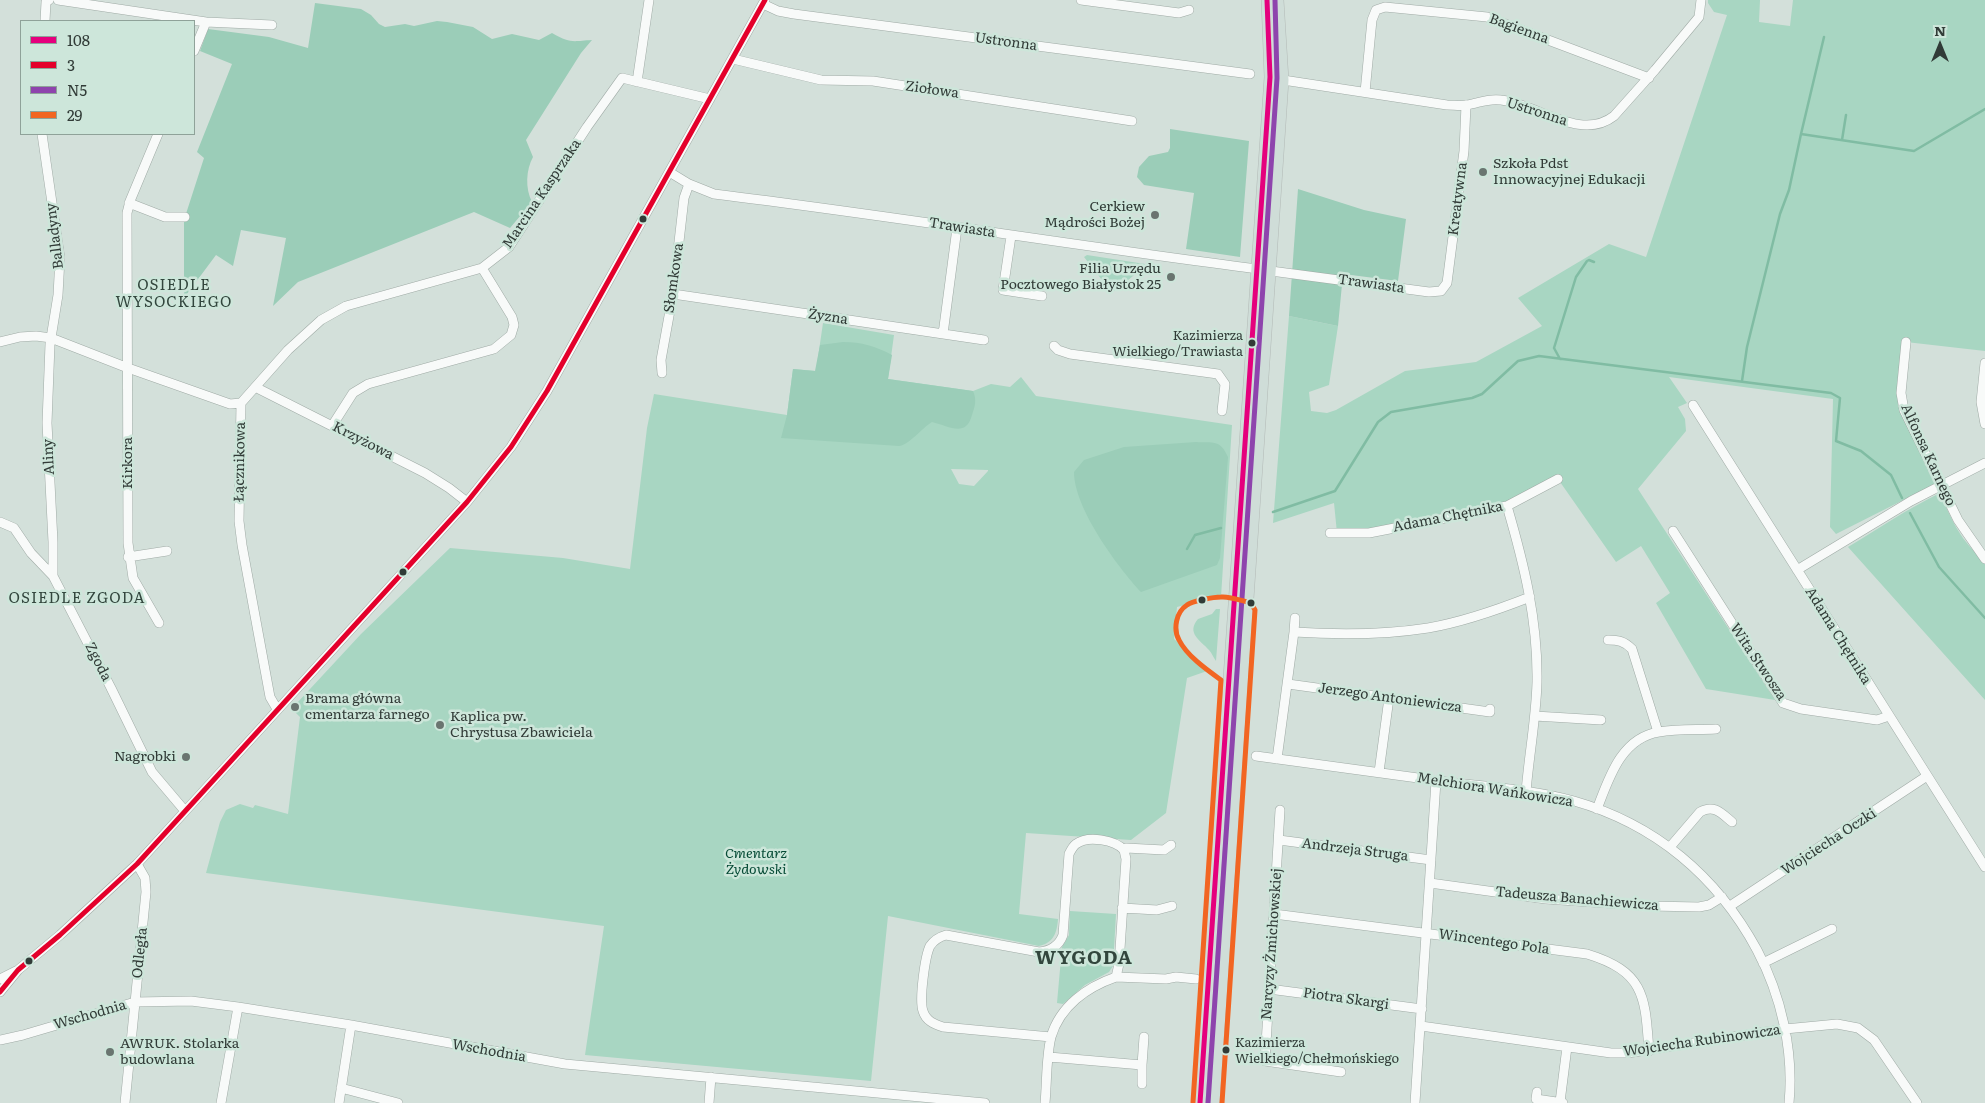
<!DOCTYPE html>
<html>
<head>
<meta charset="utf-8">
<style>
  body { margin:0 }
  #map { position:relative; width:1985px; height:1103px; overflow:hidden; background:#d3e0da; font-family:Literata,serif }
  canvas { display:block }
  .legend { position:absolute; left:20px; top:20px; width:175px; height:115px; box-sizing:border-box; background:#cde6da; border:1px solid #8fa299; margin:0; padding:6px 9px; list-style:none; font-size:15px; color:#313b37 }
  .legend li { display:flex; align-items:center; gap:10px; height:25px }
  .legend b { width:25px; border:1px solid #8fa299 }
  .north { position:absolute; left:1915px; top:20px; width:50px; height:50px; -webkit-text-stroke:4px #cde6da; paint-order:stroke; rotate:0deg; font-size:14px; font-weight:700; line-height:20px; text-align:center; color:#313b37 }
  .north::after { content:''; display:block; margin:auto; width:18px; height:22px; background:#313b37; clip-path:polygon(50% 0,100% 100%,50% 72%,0 100%) }
</style>
</head>
<body>
<div id="map">
<canvas width="1985" height="1103"></canvas>
<ul class="legend">
<li><b style="height:6px;background:#e5007d"></b>108</li>
<li><b style="height:6px;background:#e4002b"></b>3</li>
<li><b style="height:6px;background:#8e44ad"></b>N5</li>
<li><b style="height:6px;background:#f26522"></b>29</li>
</ul>
<div class="north">N</div>
</div>
<script>
const c = document.querySelector('canvas').getContext('2d');
c.lineJoin = 'round';
function fillPath(path, color) { c.fillStyle = color; c.fill(path, 'evenodd'); }
function strokePath(path, color, width, dash) { c.strokeStyle = color; c.lineWidth = width; c.lineCap = dash ? 'butt' : 'round'; c.setLineDash(dash || []); c.stroke(path); }
function write(font, color, halo, rows, align = 'center') {
  c.font = font + ' Literata,serif'; c.lineWidth = 5; c.setLineDash([]); c.textBaseline = 'middle'; c.strokeStyle = halo; c.fillStyle = color; for (const [text, x, y, turn = 0] of rows) {
    c.save(); c.translate(x, y); c.rotate((+turn || 0) * Math.PI / 180); c.textAlign = isNaN(turn) ? turn : align; if (halo) c.strokeText(text, 0, 0); c.fillText(text, 0, 0); c.restore();
  }
}
const green = new Path2D(`
  M1708,0H1760L1759,22L1790,26L1793,0H1985V351L1906,342L1901,393L1931,464L1928,470L1935,484L1836,534L1830,527L1833,399L1669,377L1687,403L1678,407L1685,419L1686,431L1638,489L1775,700L1706,689L1656,603L1670,593L1641,546L1616,562L1558,479L1507,506L1369,533H1337L1334,503L1273,523L1289,316L1338,326L1329,385L1309,392L1311,411L1327,413L1336,410L1405,371L1476,362L1542,326L1518,298L1609,244L1646,257L1727,15L1714,12L1708,3Z
  M1087,255L1145,264V266L1115,291L1109,289L1084,257Z
  M823,323L894,335L888,379L973,391L991,384L1010,387L1021,377L1036,396L1232,425L1221,597L1206,600V599L1177,607L1174,639L1210,670L1187,678L1166,813L1131,840L1026,833L1019,914L1058,919C1057,932 1054,943 1039,946L888,916L871,1081L585,1055L604,926L206,873L220,822L226,810L240,804L253,808L255,805L288,814L300,717L295,712L297,703L361,634L450,548L563,558L630,569L647,428L654,394L787,415L793,369L816,371ZM951,469L988,470V471L974,486L959,484Z
  M1940,493C1951,519 1962,544 1985,560V700L1848,547C1878,529 1907,509 1940,493Z
  M1216,609H1220L1216,661C1213,657 1212,653 1209,650C1200,640 1186,633 1198,619L1212,614Z
  M1070,911L1116,914L1113,966L1109,972L1085,985L1063,1004L1057,1003L1062,947L1069,935Z`);
const forest = new Path2D(`
  M315,3L361,9L371,15L379,24L385,27L405,24L414,26L437,21L447,22L473,27L492,39L512,34L539,40L552,33C571,44 573,41 592,40L581,53L526,140L533,157C526,170 525,188 532,202L510,228L474,212L298,282L273,306L286,238L241,230L233,266L216,255L184,298V220L204,158L197,152L232,64L200,51L208,29L269,37L308,48Z
  M1170,129L1249,141L1240,257L1186,249L1194,193L1144,185L1137,177L1139,167L1149,156L1168,152L1170,148Z
  M1298,189L1364,210L1406,219L1398,281L1343,274L1338,326L1289,316Z
  M843,342C862,342 875,346 892,355L888,379L973,391C977,400 975,406 972,415C966,438 949,426 932,422C922,428 909,445 899,446L781,438L787,415L793,369L815,371L820,345Z
  M1196,442C1213,443 1220,439 1228,457L1220,558L1217,565L1141,592C1117,566 1074,508 1074,472L1084,460L1124,447Z`);
const stream = new Path2D(`
  M1801,134L1824,37
  M1842,140L1846,115
  M1560,359L1554,348L1576,277L1587,261L1589,260L1594,262
  M1742,381L1747,347L1780,214L1789,190L1801,134L1914,151L1985,109
  M1273,512L1335,491L1378,422L1391,412L1472,398L1482,394L1518,361L1539,356L1831,393L1840,398L1836,441L1861,451L1891,475L1902,498
  M1910,513L1939,567L1985,618
  M1187,549L1195,535L1221,528`);
const minor = new Path2D(`
  M58,0L206,22L194,51
  M1081,0L1179,13L1189,10
  M763,4L778,11L794,14L1250,74
  M45,21L46,2L49,0
  M206,22L272,25
  M733,59L821,80L873,81L1132,121
  M1283,80L1447,105C1454,105 1461,106 1467,105C1479,103 1488,98 1501,100C1537,104 1581,142 1614,116L1655,70L1699,17L1701,0
  M637,82L649,0
  M1365,92L1372,20L1376,10L1385,7L1487,17L1649,78
  M42,134L60,258L58,295L50,344L47,423L53,542V576
  M158,134L130,201L127,213L128,543L133,578L159,623
  M671,173L689,184L714,194C895,216 1076,246 1258,269
  M129,203L165,217H185
  M1011,236L1003,290L1042,296
  M1271,271L1429,292L1441,291L1447,283L1464,151L1466,105
  M673,294L984,340
  M943,334L957,228
  M0,342L20,337L36,336L51,338L128,368L230,404L241,403
  M1906,342L1901,393L1904,410L1958,520L1985,559
  M1054,346L1058,350L1070,354L1218,374L1225,384L1222,411
  M1985,363L1981,402L1985,424
  M662,373L661,360L673,294L684,198L689,184
  M255,387L425,473L449,488L467,502
  M241,403L288,350L321,320L346,306L482,268L509,247L587,127L622,78L710,99
  M241,403L239,521L242,545L270,697L277,709
  M1693,405L1985,867
  M332,426L353,393L368,384L494,349L511,335L514,325L512,317L482,268
  M1507,506C1524,564 1538,621 1537,682C1536,719 1529,755 1526,792
  M0,522L14,528L31,553L53,576L111,688L152,772L185,811
  M1673,531L1783,703L1801,709L1877,720L1889,716
  M1330,533H1369L1507,506L1558,479
  M128,557L167,551
  M1797,570L1911,501L1985,463
  M1294,632L1295,618
  M1608,640C1618,640 1624,641 1632,649L1658,732
  M1288,684L1490,712V709
  M1535,716L1601,720
  M1256,756C1317,764 1379,773 1440,781C1484,787 1531,789 1574,801C1655,824 1717,876 1757,950C1781,995 1794,1051 1789,1103
  M1277,759L1294,632C1339,635 1383,635 1428,628C1463,622 1497,610 1530,597
  M1379,772L1389,698
  M1597,809C1609,778 1621,738 1659,732C1677,729 1697,730 1716,729
  M1280,810L1265,1061L1341,1072
  M1279,840L1431,860
  M1670,847L1700,812C1714,804 1721,813 1732,822
  M1124,850L1126,848L1164,850L1171,845
  M1430,883L1546,899L1650,906L1699,907L1709,905L1722,897
  M1730,906L1927,776
  M1122,908L1157,910L1172,906
  M1274,914L1587,954C1646,972 1645,998 1649,1051
  M1763,963L1832,929
  M1116,977L1166,979L1176,977L1196,979
  M0,979L16,971
  M1269,989L1422,1009
  M0,992L18,970L60,935L137,864L467,502L511,447L547,391L765,0
  M1421,1026L1611,1053H1628L1785,1029L1837,1024L1858,1028L1874,1040L1917,1103
  M0,1040L23,1035L135,1002L191,1001L238,1007L351,1025L565,1064L985,1103
  M1049,1057L1142,1065L1144,1037
  M1142,1084V1065
  M341,1088L398,1103
  M1537,1092L1536,1099L1563,1103
  M1560,1102L1567,1047
  M125,1103L146,892L145,878L137,864
  M221,1103L238,1007
  M339,1103L351,1025
  M709,1103L711,1077
  M1045,1103C1047,1082 1046,1058 1051,1037C1060,1006 1087,987 1116,977L1119,964L1126,859L1124,850C1115,840 1088,835 1076,844C1073,846 1071,850 1069,854L1063,935C1059,946 1050,951 1039,952L946,935C939,937 934,940 930,946C925,956 919,1000 923,1011C926,1021 934,1024 943,1027L1051,1037
  M1415,1103L1436,781`);
const major = new Path2D(`
  M1200,1103L1270,77L1267,0
  M1214,1103L1283,80L1278,0`);
const bus1 = new Path2D(`
  M1200,1103L1270,77L1267,0`);
const bus2 = new Path2D(`
  M0,992L18,970L60,935L137,864L467,502L511,447L547,391L765,0`);
const bus3 = new Path2D(`
  M1208,1103L1277,78L1275,0`);
const bus4 = new Path2D(`
  M1193,1102L1221,680C1207,670 1187,656 1179,640C1173,629 1176,612 1187,605C1192,601 1214,597 1221,597C1230,596 1242,601 1251,603L1255,610L1222,1103`);
const markers = [
  [1483,172,5,"#6a7570"],
  [1155,215,5,"#6a7570"],
  [643,219,4.5,"#313b37"],
  [1171,277,5,"#6a7570"],
  [1252,343,4.5,"#313b37"],
  [403,572,4.5,"#313b37"],
  [1202,600,4.5,"#313b37"],
  [1251,603,4.5,"#313b37"],
  [295,707,5,"#6a7570"],
  [440,725,5,"#6a7570"],
  [186,757,5,"#6a7570"],
  [29,961,4.5,"#313b37"],
  [1226,1050,4.5,"#313b37"],
  [110,1052,5,"#6a7570"]
];
const busNames = [
  ["Kazimierza",1243,336],
  ["Wielkiego/Trawiasta",1243,352],
  ["Kazimierza",1235,1043,"left"],
  ["Wielkiego/Chełmońskiego",1235,1059,"left"]
];
const streetNames = [
  ["Bagienna",1519,29,20],
  ["Ustronna",1006,42,8],
  ["Ziołowa",932,90,8],
  ["Ustronna",1537,112,18],
  ["Marcina Kasprzaka",542,194,-56],
  ["Kreatywna",1458,199,-83],
  ["Trawiasta",962,228,9],
  ["Balladyny",55,236,-97],
  ["Słomkowa",674,278,-82],
  ["Trawiasta",1371,284,8],
  ["Żyzna",828,317,9],
  ["Krzyżowa",363,441,27],
  ["Alfonsa Karnego",1928,455,65],
  ["Aliny",49,457,-93],
  ["Łącznikowa",240,462,-89],
  ["Kirkora",128,463,-90],
  ["Adama Chętnika",1448,517,-11],
  ["Adama Chętnika",1838,636,58],
  ["Zgoda",98,662,63],
  ["Wita Stwosza",1758,662,56],
  ["Jerzego Antoniewicza",1390,698,8],
  ["Melchiora Wańkowicza",1495,790,9],
  ["Wojciecha Oczki",1829,842,-33],
  ["Andrzeja Struga",1355,850,7],
  ["Tadeusza Banachiewicza",1577,899,5],
  ["Wincentego Pola",1494,942,8],
  ["Narcyzy Żmichowskiej",1272,944,-86],
  ["Odległa",140,953,-84],
  ["Piotra Skargi",1346,999,8],
  ["Wschodnia",90,1015,-16],
  ["Wojciecha Rubinowicza",1702,1041,-8],
  ["Wschodnia",489,1051,10]
];
const poiNames = [
  ["Szkoła Pdst",1493,164],
  ["Innowacyjnej Edukacji",1493,180],
  ["Cerkiew",1145,207,"right"],
  ["Mądrości Bożej",1145,223,"right"],
  ["Filia Urzędu",1161,269,"right"],
  ["Pocztowego Białystok 25",1161,285,"right"],
  ["Brama główna",305,699],
  ["cmentarza farnego",305,715],
  ["Kaplica pw.",450,717],
  ["Chrystusa Zbawiciela",450,733],
  ["Nagrobki",176,757,"right"],
  ["AWRUK. Stolarka",120,1044],
  ["budowlana",120,1060]
];
const parkNames = [
  ["Cmentarz",756,854],
  ["Żydowski",756,870]
];
const neighbourhoodNames = [
  ["OSIEDLE",174,286],
  ["WYSOCKIEGO",174,303],
  ["OSIEDLE ZGODA",77,599]
];
const districtNames = [
  ["WYGODA",1084,958]
];
fillPath(green, '#a8d6c2');
fillPath(forest, '#9bcdb8');
strokePath(stream, '#80bca3', 2.5);
strokePath(minor, '#9faaa5', 10);
strokePath(major, '#b3bab7', 12);
strokePath(minor, '#f8faf9', 9);
strokePath(major, '#cfddd8', 11);
strokePath(bus1, '#e5007d', 5);
strokePath(bus2, '#e4002b', 5);
strokePath(bus3, '#8e44ad', 5);
strokePath(bus4, '#f26522', 5);
for (const [x, y, r, color] of markers) { const dot = new Path2D(); dot.arc(x, y, r, 0, 2 * Math.PI); c.fillStyle = color; c.fill(dot); strokePath(dot, '#cde6da', 2); }
write('13px', '#313b37', '#cde6da', busNames, 'right');
write('14px', '#313b37', '#cde6da', streetNames);
write('14px', '#313b37', '#cde6da', poiNames, 'left');
write('italic 14px', '#064b36', '#cde6da', parkNames);
c.letterSpacing = '1px';
write('15px', '#32463d', '#cde6da', neighbourhoodNames);
c.letterSpacing = '0px';
c.letterSpacing = '1px';
write('bold 19px', '#32463d', '#cde6da', districtNames);
c.letterSpacing = '0px';
</script>
</body>
</html>
